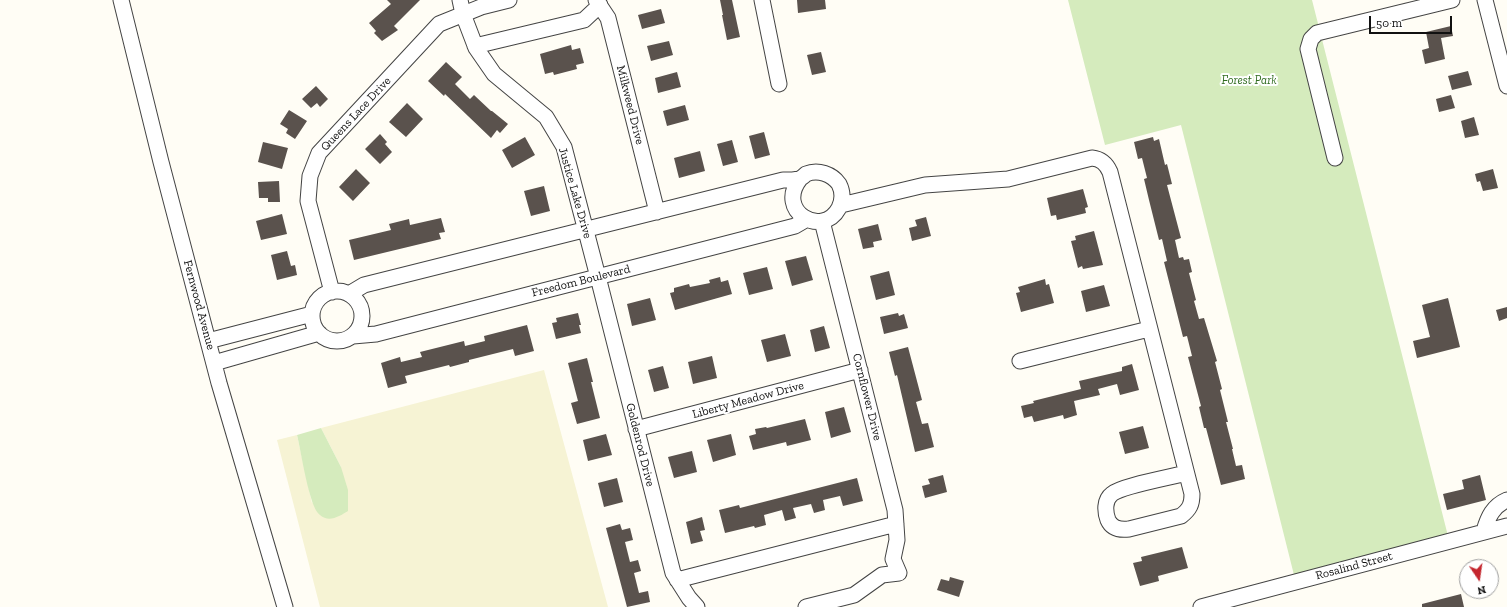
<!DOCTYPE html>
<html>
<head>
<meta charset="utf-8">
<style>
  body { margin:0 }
  #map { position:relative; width:1507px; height:607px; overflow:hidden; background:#fffdf5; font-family:"Zilla Slab",serif }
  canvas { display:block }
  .north { position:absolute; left:1459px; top:559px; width:40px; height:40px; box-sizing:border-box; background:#fff; border:1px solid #a0a0a0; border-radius:50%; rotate:167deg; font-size:11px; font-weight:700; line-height:16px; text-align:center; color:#111 }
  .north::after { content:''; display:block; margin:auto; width:14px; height:18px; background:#c4262e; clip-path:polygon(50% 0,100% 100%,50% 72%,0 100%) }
  .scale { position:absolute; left:1369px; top:16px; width:83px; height:18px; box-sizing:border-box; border:2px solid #111; border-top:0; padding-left:5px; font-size:12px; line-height:14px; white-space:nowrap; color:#111; -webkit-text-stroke:3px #fff; paint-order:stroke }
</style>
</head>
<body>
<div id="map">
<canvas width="1507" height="607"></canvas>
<div class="north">N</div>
<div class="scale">50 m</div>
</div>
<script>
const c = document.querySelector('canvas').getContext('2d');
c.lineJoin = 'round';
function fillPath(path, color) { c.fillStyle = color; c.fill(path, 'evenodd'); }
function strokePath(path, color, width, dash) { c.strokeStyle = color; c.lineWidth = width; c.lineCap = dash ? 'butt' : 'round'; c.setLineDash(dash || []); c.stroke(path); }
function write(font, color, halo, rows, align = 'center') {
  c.font = font + ' "Zilla Slab",serif'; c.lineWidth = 4; c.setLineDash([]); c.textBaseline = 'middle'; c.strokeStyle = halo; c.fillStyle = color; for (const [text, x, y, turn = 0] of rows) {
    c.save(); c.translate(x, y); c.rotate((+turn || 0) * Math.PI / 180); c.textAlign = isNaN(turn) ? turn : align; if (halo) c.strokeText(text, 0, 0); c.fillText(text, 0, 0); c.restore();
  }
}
const farmland = new Path2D(`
  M544,370L608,607H320L277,440L297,435L312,503L341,467L321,428Z`);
const green = new Path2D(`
  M1068,0H1312L1448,536L1294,575L1181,125L1105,145Z
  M321,428L341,467L348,490V511C340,516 329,523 320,515C309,508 301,450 297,435Z`);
const building = new Path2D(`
  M387,0H420L394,26L398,30L382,41L374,33L376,31L369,23L391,4Z
  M720,0H732L740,37L727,40L722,15H723Z
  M797,0H825L826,9L798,13Z
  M661,9L665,23L642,29L638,15Z
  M1451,26L1453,36L1441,38L1445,59L1425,64L1422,50L1429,48L1426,32Z
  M669,41L673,55L651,61L647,46Z
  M571,45L572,50L580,48L584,63L576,65L577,69L554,75L553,72L545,74L540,54Z
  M821,52L826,72L812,75L807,55Z
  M446,62L462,77L455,84L470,99L474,95L491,111H492L508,124L500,133L497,130L491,138L445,94L444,96L428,81Z
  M1468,71L1472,85L1452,90L1448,76Z
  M677,72L681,87L658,93L655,78Z
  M316,86L328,99L320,107L317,103L311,108L302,99Z
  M1451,95L1455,108L1439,112L1436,99Z
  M407,103L423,119L406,137L389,122Z
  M685,105L689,120L667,126L663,111Z
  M289,110L307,121L295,139L286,133L288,129L280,124Z
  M1474,117L1479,135L1465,138L1461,121Z
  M764,132L770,155L755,159L749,136Z
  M380,134L387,142L385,144L392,152L380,164L365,149Z
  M525,137L535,155L512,168L502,150Z
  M1153,137L1154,141L1159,139L1165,165L1167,164L1172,184L1167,185L1181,238L1175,240L1179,258L1183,257L1184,260L1189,259L1192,272L1189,273L1196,300L1194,301L1199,319L1204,318L1217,361L1215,362L1222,389L1220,390L1228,422H1226L1233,449H1232L1236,466L1242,465L1245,479L1221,485L1206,428H1204L1199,407L1201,406L1188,357L1192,356L1187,336L1183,337L1164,262L1167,261L1162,239L1159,240L1149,200L1144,179L1147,178L1142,158L1138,159L1134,142Z
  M732,140L738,162L723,166L717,144Z
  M263,142L288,148L282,169L258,162Z
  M700,151L705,171L679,178L674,158Z
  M356,169L370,183L353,201L339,187Z
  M1493,169L1498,188L1483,191L1480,181L1477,182L1475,174Z
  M279,181L280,202H268V198H259L258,182Z
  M544,186L550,211L531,216L524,191Z
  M1083,189L1088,207L1085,208L1086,213L1057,220L1056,215L1051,216L1047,198Z
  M282,214L287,234L261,240L256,221Z
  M926,217L931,236L912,241L909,228L917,226L915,220Z
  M441,218L445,232L439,233L441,239L354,260L349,240L391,230L389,224L409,219L410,225Z
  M878,224L882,240L873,242L874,247L863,249L858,229Z
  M1094,231L1103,265L1083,269L1082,266L1078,268L1071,241L1076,240L1075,236Z
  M287,251L291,266L295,265L297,275L277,280L271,255Z
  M806,256L813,280L792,286L785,261Z
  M767,267L773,289L749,295L743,273Z
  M889,271L895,295L876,300L870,276Z
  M720,277L721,282L728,280L732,294L675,310L670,293L674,292V288L689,284L690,287L710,283L709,280Z
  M1045,279L1046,285L1049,284L1054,303L1021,312L1016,293L1020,292L1018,287Z
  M1104,285L1110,306L1086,312L1081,291Z
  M650,298L656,320L632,326L627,304Z
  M1448,298L1460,347L1417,358L1413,341L1430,337L1422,305Z
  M1507,307V318L1499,321L1496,310Z
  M578,313L581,325H579L581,333L556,339L552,323L557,322L556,318Z
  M898,313L899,316L904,314L908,328L884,334L880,317Z
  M527,325L534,351L515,356L513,349L469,360V362L450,367L449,365L405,376L407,383L388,388L381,363L400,357L401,362L422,357L420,352L464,341L465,346L485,341L484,336Z
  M824,326L830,348L815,352L810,330Z
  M785,334L791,356L767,362L761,340Z
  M908,347L922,400L916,402L922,424L928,423L934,447L915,452L897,375L895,376L889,352Z
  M712,356L717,378L693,384L688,362Z
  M587,358L593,382H591L600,418L577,424L571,403L578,401L568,363Z
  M1132,364L1139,390L1120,395L1117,384L1098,389L1100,395L1074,401L1077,415L1064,419L1063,415L1034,422L1032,416L1024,418L1021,406L1034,403L1033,401L1081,389L1079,381L1122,371V367Z
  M663,366L669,388L654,392L648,370Z
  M844,407L851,432L831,438L825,412Z
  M805,419L811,440L787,446L786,442L753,450L749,436L756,434L755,429L766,427L767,428Z
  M1143,426L1149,448L1125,454L1119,432Z
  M606,434L612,455L588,461L583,440Z
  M731,434L736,455L713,462L707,440Z
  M692,451L697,472L674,478L668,457Z
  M943,475L947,492L925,498L922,486L930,484L928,479Z
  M1480,475L1486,500L1447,510L1443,494L1464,489L1462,480Z
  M617,478L623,502L604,507L598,483Z
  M857,478L863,501L843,506L840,496L823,500L825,510L814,513L811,504L793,508L796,518L785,521L782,510L764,515L766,525L755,528L754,526L725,533L719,510L739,505L740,508Z
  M702,517L705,530L700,531L703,541L691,544L686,522Z
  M620,524L622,530L630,528L633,540L625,542L630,562L638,560L641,571L634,573L639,593L648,591L650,602L627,607L606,528Z
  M1182,547L1188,568L1158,576L1159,581L1140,586L1133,563L1142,561L1141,557Z
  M950,577L964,581L959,597L937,590L941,579L949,581Z
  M1461,594L1464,607H1422V604Z`);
const minor = new Path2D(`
  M121,0L161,162L219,383L285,607
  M460,0L463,14L476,48L494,74L546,117L564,147L598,277L673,573L689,598L697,607
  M596,0L608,18L657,212
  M762,0L779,84
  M1485,0L1507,86
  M475,46L584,20L600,5
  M1335,158L1308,49L1311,39L1317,33L1452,0
  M841,205L925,185L1008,179L1092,158C1101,159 1106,163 1110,172L1192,494C1192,504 1190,509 1181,516L1129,529C1121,530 1112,529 1108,520C1105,512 1104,500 1112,494C1121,486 1172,477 1186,473
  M312 316a25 25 0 1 1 50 0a25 25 0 1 1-50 0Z
  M332,292L308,201L310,176L319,153L439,24L481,7L509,0
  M349,294L364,285L783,180C788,180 794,180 799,179C802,178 804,176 806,174C818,169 832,174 839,184C843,192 843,200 839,208C822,239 775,211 800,179
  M353,336L376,334L795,226L807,219
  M208,341L312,314
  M1020,361L1149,329
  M214,363L319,333
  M636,429L860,370
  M1484,531C1488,517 1493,506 1507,500
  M677,580L896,524
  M806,607L854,595L882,575L899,573L893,559L897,540L895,510L822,221
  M1201,607L1507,526`);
const parkNames = [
  ["Forest Park",1249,81]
];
const streetNames = [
  ["Milkweed Drive",630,105,76],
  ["Queens Lace Drive",356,114,-47],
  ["Justice Lake Drive",575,193,74],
  ["Freedom Boulevard",581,281,-14],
  ["Fernwood Avenue",199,305,75],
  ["Cornflower Drive",867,397,76],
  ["Liberty Meadow Drive",748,400,-15],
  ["Goldenrod Drive",640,445,76],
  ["Rosalind Street",1354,566,-15]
];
fillPath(farmland, '#f6f3d4');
fillPath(green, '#d5ebbd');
fillPath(building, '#5a524d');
strokePath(minor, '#444', 17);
strokePath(minor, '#fff', 15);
write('italic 12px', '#2f6b1f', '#fff', parkNames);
write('12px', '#111', '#fff', streetNames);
</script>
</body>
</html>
